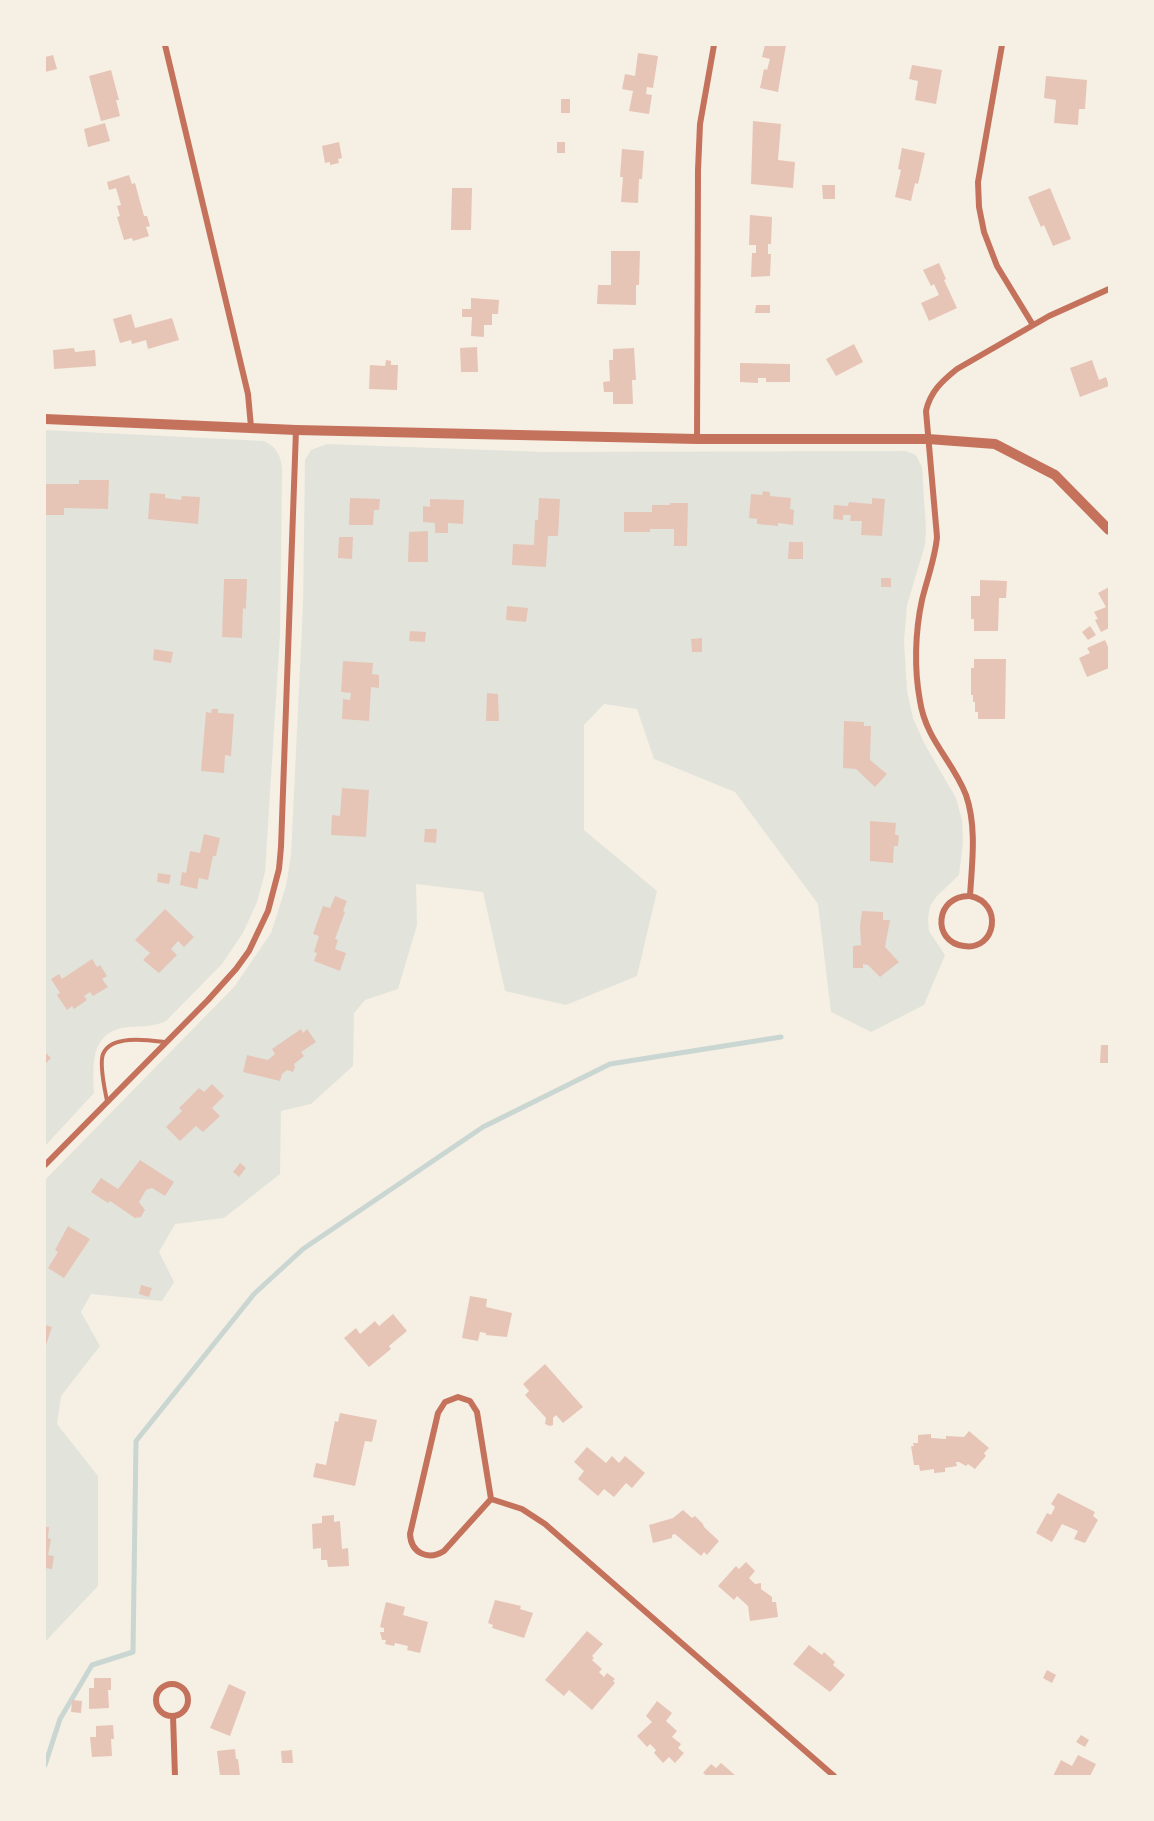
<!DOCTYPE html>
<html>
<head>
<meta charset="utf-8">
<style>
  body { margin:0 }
  #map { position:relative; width:1154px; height:1821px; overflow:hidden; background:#f6efe4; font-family:Inter,sans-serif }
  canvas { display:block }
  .frame { position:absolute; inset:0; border:46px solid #f6efe4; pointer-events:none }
</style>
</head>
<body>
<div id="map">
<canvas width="1154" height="1821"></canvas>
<div class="frame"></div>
</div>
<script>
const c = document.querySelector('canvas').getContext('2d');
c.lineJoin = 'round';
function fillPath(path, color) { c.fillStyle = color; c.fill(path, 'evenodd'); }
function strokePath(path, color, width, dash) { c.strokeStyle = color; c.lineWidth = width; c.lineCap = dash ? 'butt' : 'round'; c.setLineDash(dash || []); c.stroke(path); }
const green = new Path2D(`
  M45,430L264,441C277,447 281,456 282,469L280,635L265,872L257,902L243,933L222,964L166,1021C153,1027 143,1026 129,1027C90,1031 93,1063 94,1093L45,1146Z
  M327,444L543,452L906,451L916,455L922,467L926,530L925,545L907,605L904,641L907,691L913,718L924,743L956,798L962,820L963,843L959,875L937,896L930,906L928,918L929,931L945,955L924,1005L871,1032L831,1012L818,904L735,792L654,759L637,709L604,704L584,725V830L657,891L637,976L566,1005L505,991L483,892L416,884L417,925L398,989L365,1000L354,1013L353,1066L311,1104L281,1111L280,1174L224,1218L175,1224L159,1252L174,1282L162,1301L91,1294L81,1312L100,1346L61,1396L57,1424L98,1476V1586L45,1642V1180L234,987L271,933L286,886L291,855L303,605L305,460L311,450Z`);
const stream = new Path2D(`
  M45,1765L60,1719L92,1665L133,1652L136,1441L254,1294L303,1249L483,1127L610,1064L781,1037`);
const building = new Path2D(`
  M765,45H786L778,92L760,88L764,69L767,70L770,59L762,57Z
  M638,53L658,56L653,88L647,87L646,94L652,95L649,114L629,111L633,91L622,89L625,74L635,76Z
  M53,55L57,69L45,72V57Z
  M912,65L942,70L936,104L915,100L918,81L909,79Z
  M111,70L119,100H116L120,116L101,121L89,76Z
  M1046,76L1087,80L1085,109H1079L1078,125L1054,123L1056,100L1044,98Z
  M561,99H570V113H561Z
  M753,121L781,124L778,160L795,162L793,188L751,184Z
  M105,123L110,141L88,147L84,129Z
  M339,142L342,158L338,159L339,163L330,165V162L325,163L322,146Z
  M557,142H565V153H557Z
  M902,148L925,153L918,184L915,183L911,201L895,197L901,170L898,169Z
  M622,149L644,151L642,179H639L638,203L621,202L623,177H620Z
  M129,175L132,184L135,183L144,216H147L150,226L146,227L149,236L133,241L132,238L124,240L117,217L120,216L117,206L121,205L116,188L109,190L107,182Z
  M822,185H835V199H823Z
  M452,188H472L471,230H451Z
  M1050,188L1071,239L1053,246L1044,225L1041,227L1028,197Z
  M750,215L772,217L771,244H768V254H771L770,276L751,277L752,253H756V245H749Z
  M611,251H640L639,285H636V305L597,304L598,285H611Z
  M939,263L946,279L944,280L957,308L929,321L921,303L939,295L934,284L931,286L923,270Z
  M471,298L499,300L498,314H492V325H484V337L471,336L472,317H462V309H471Z
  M756,305H770V313H755Z
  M131,314L135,328L172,318L179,340L148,349L146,340L132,344L131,340L120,343L113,319Z
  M854,344L863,362L836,376L826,359Z
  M477,347L478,372H461L460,348Z
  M74,348L75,352L95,350L96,366L54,369L53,350Z
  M634,348L636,380H632L633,404H613V392H604L603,382L610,381L609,360H613V349Z
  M386,360L391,361V365H398L397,390L369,389L370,365L385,366Z
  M1092,360L1099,380L1106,377L1109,386L1080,397L1070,368Z
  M740,363L790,364V382H766V378H758V383L740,382Z
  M79,480H109L108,509L64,508V515H45V484H79Z
  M763,491L770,492V496L791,498L790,509L794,510L793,525L778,523V526L757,524V519L749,518L751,494L762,495Z
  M150,493L165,494V498L181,500L182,496L200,497L198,524L148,519Z
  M350,498L380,499L379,510H374L373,525H349Z
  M539,498L560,499L558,536H548L546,567L512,565L513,544L534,545L535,520H538Z
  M872,498L885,499L882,536L861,535L862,521H850L851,515H843V520L833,519L834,505L848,506L849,502L872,504Z
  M430,499L464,500L463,524L448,523V533H435V523L423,522V506L430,507Z
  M670,503H688L687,546H674V529H650V532H624V512H652V505H670Z
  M428,531V562H408L409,532Z
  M339,537H353L352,559L338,558Z
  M789,542H803V559H788Z
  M881,578H891V587H881Z
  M224,579H247L246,609L243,608L242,638L222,637Z
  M980,580L1007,581L1006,598H999L998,631H974V619H971V596H980Z
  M1109,587V628L1101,632L1095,620L1098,619L1094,612L1106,607L1098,593Z
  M507,606L528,608L526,622L506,620Z
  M1090,626L1096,635L1088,640L1082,632Z
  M410,631L426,632L425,642L409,641Z
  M702,638V652H692L691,639Z
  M1105,640L1109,649V668L1087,677L1079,658L1090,653L1087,648Z
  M154,649L173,652L171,663L153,660Z
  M974,659H1006L1005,719H978V712H975V702H973V695H971V668H974Z
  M343,661L373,663L372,674L379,675V688L371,687L369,721L342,719L343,699L350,700L351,693L341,692Z
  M487,693L498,694L499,721H486Z
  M212,709H218V713L234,714L231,756L225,755L224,773L201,771L206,712L211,713Z
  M844,721L864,722V726H871L870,760L887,774L875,787L856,769L843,768Z
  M342,788L369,790L366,837L331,835L332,815L340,816Z
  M870,821L896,823L895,835H899L898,846H894L893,863L870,861Z
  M425,829H437L436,843L424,842Z
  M204,834L220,838L216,856H213L208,880L199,878L197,889L180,885L182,872L186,873L190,851L200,853Z
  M158,873L171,875L169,884L157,882Z
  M335,896L347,901L343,911L345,912L335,939L338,940L335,949L346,953L340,971L314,961L317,953L314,952L319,936L313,934L323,906L330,908Z
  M165,909L194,937L184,947L178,941L171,949L177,955L159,973L143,960L150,953L135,940Z
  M862,911L883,912V920H890L885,947L899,962L880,977L868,965L863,964V968H853V946L861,945L860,926Z
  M92,959L97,967L100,965L107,976L102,979L108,987L93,996L90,992L84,996L87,1000L74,1009L72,1006L67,1010L57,995L60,993L51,979L59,974L62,979Z
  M301,1029L303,1033L307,1029L316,1042L301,1052L304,1056L294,1064L295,1067L293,1072L287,1070L282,1074L280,1081L243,1072L247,1055L268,1060L275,1054L272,1049Z
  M1101,1045H1109V1063H1100Z
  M45,1052L51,1058L45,1064Z
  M212,1084L224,1096L212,1108L220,1116L203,1132L196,1126L180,1141L166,1127L182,1111L179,1108L199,1088L204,1092Z
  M140,1160L174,1182L165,1196L152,1188L146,1190L139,1202L145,1210L141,1217L135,1218L110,1201L108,1203L91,1192L101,1178L118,1189Z
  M240,1163L246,1168L239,1177L233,1172Z
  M68,1226L90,1239L64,1278L48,1268L58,1252L55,1250Z
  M141,1285L152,1288L149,1297L139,1294Z
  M470,1296L487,1299L486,1307L512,1313L507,1337L486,1335V1333L480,1332L478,1341L462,1338Z
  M393,1314L407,1331L389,1346L391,1349L369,1367L344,1338L356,1328L360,1334L375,1321L379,1326Z
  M45,1325L52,1327L45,1348Z
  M545,1364L583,1407L563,1423L556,1415L553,1418V1425L550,1426L545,1424L546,1418L525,1395L529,1391L523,1384Z
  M340,1413L377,1420L372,1442L365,1441L355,1486L313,1477L316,1463L326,1465L335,1421L338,1422Z
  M969,1431L989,1448L984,1453L986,1456L975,1469L968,1464L966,1466L959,1462H956L957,1466L945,1468V1472L934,1473V1469L920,1471L919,1465H914L911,1446H914L913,1443H918V1435L931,1434V1438L946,1439V1436L964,1437Z
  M587,1447L606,1463L612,1456L619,1463L625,1456L645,1473L632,1488L626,1483L614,1497L604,1489L598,1496L578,1479L584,1471L574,1462Z
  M1058,1493L1095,1512L1093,1516L1098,1520L1085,1543L1074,1539L1078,1531L1062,1524L1052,1542L1036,1533L1047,1513L1051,1515L1055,1507L1051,1504Z
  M683,1510L692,1518L695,1516L703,1524L704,1527L719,1541L707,1555L704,1552L701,1556L675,1534L672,1535V1538L653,1543L649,1525L673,1518Z
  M334,1515V1522L340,1521L342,1549L348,1548L349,1566L328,1567L327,1560H321V1548L313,1549L312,1524L322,1523V1516Z
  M45,1527H49L48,1538L51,1539L48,1555L54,1556L52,1569L45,1568Z
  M746,1562L755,1571L749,1578L755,1584L761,1583V1589L772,1597V1602H776L778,1617L750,1621L748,1606L737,1596L734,1600L718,1586L736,1566L739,1569Z
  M495,1600L521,1606L520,1609L533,1613L524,1638L492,1628L493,1625L488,1623Z
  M386,1602L405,1607L403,1615L428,1622L420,1653L407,1650L408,1646L395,1643L394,1646L385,1644L386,1640H382L380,1632H384V1628L380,1627Z
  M587,1631L603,1644L592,1656L594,1658L592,1660L602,1669L599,1672L604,1677L607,1673L615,1679L613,1681L615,1683L592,1710L569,1690L564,1696L545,1680Z
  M809,1645L822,1655L824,1652L835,1662L833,1665L845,1675L830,1692L793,1664Z
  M1047,1670L1056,1675L1052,1683L1043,1678Z
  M94,1678H111V1690H108L109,1708L89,1709V1688H94Z
  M229,1684L246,1692L230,1736L210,1728Z
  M72,1700L82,1701L81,1713L71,1712Z
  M657,1701L672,1713L666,1721L677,1731L672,1737L681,1744L678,1748L684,1753L675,1763L669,1757L663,1763L654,1753L656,1750L650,1744L647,1747L637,1736L652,1722L646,1716Z
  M113,1725L114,1739H111L112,1756L92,1757L90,1737H96V1726Z
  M1081,1735L1089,1740L1085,1747L1076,1742Z
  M235,1749L236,1759H238L240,1776H220L217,1751Z
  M292,1750L293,1763H282L281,1751Z
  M1078,1755L1096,1764L1090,1776H1053L1061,1760L1072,1766Z
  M721,1763L736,1776H707L703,1773L711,1764L716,1768Z`);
const service = new Path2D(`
  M107,1101C105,1090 99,1065 103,1054C111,1034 149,1040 165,1042`);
const minor = new Path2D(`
  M165,45L248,394L251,427
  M1002,45L978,182L979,207L984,232L997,266L1033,325
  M697,439L698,170L700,124L714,45
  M970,896C1004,903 996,951 964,946C931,942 935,895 970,896C972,863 977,827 966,795C953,761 926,740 920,701C914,669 915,632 922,600C927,579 935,559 937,537L926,411C930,392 942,381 957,369L1049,316L1109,289
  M45,1165L208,1000L236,969L249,951L268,911L279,869L281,847L296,430
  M458,1397L470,1401L477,1412L491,1499L444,1551C428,1561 411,1553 410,1534L438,1413L445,1402Z
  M491,1499L522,1509L545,1524L834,1776
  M156 1700a16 16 0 1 1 32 0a16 16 0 1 1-32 0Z
  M173,1716L175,1776`);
const tertiary = new Path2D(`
  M45,419L296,430L697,439H928L995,444L1055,475L1109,530`);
fillPath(green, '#e2e4dc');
strokePath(stream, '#c9d6d2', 5);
fillPath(building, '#e6c5b7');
strokePath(service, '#c5725c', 4);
strokePath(minor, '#c5725c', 6);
strokePath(tertiary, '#c5725c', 10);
</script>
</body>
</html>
